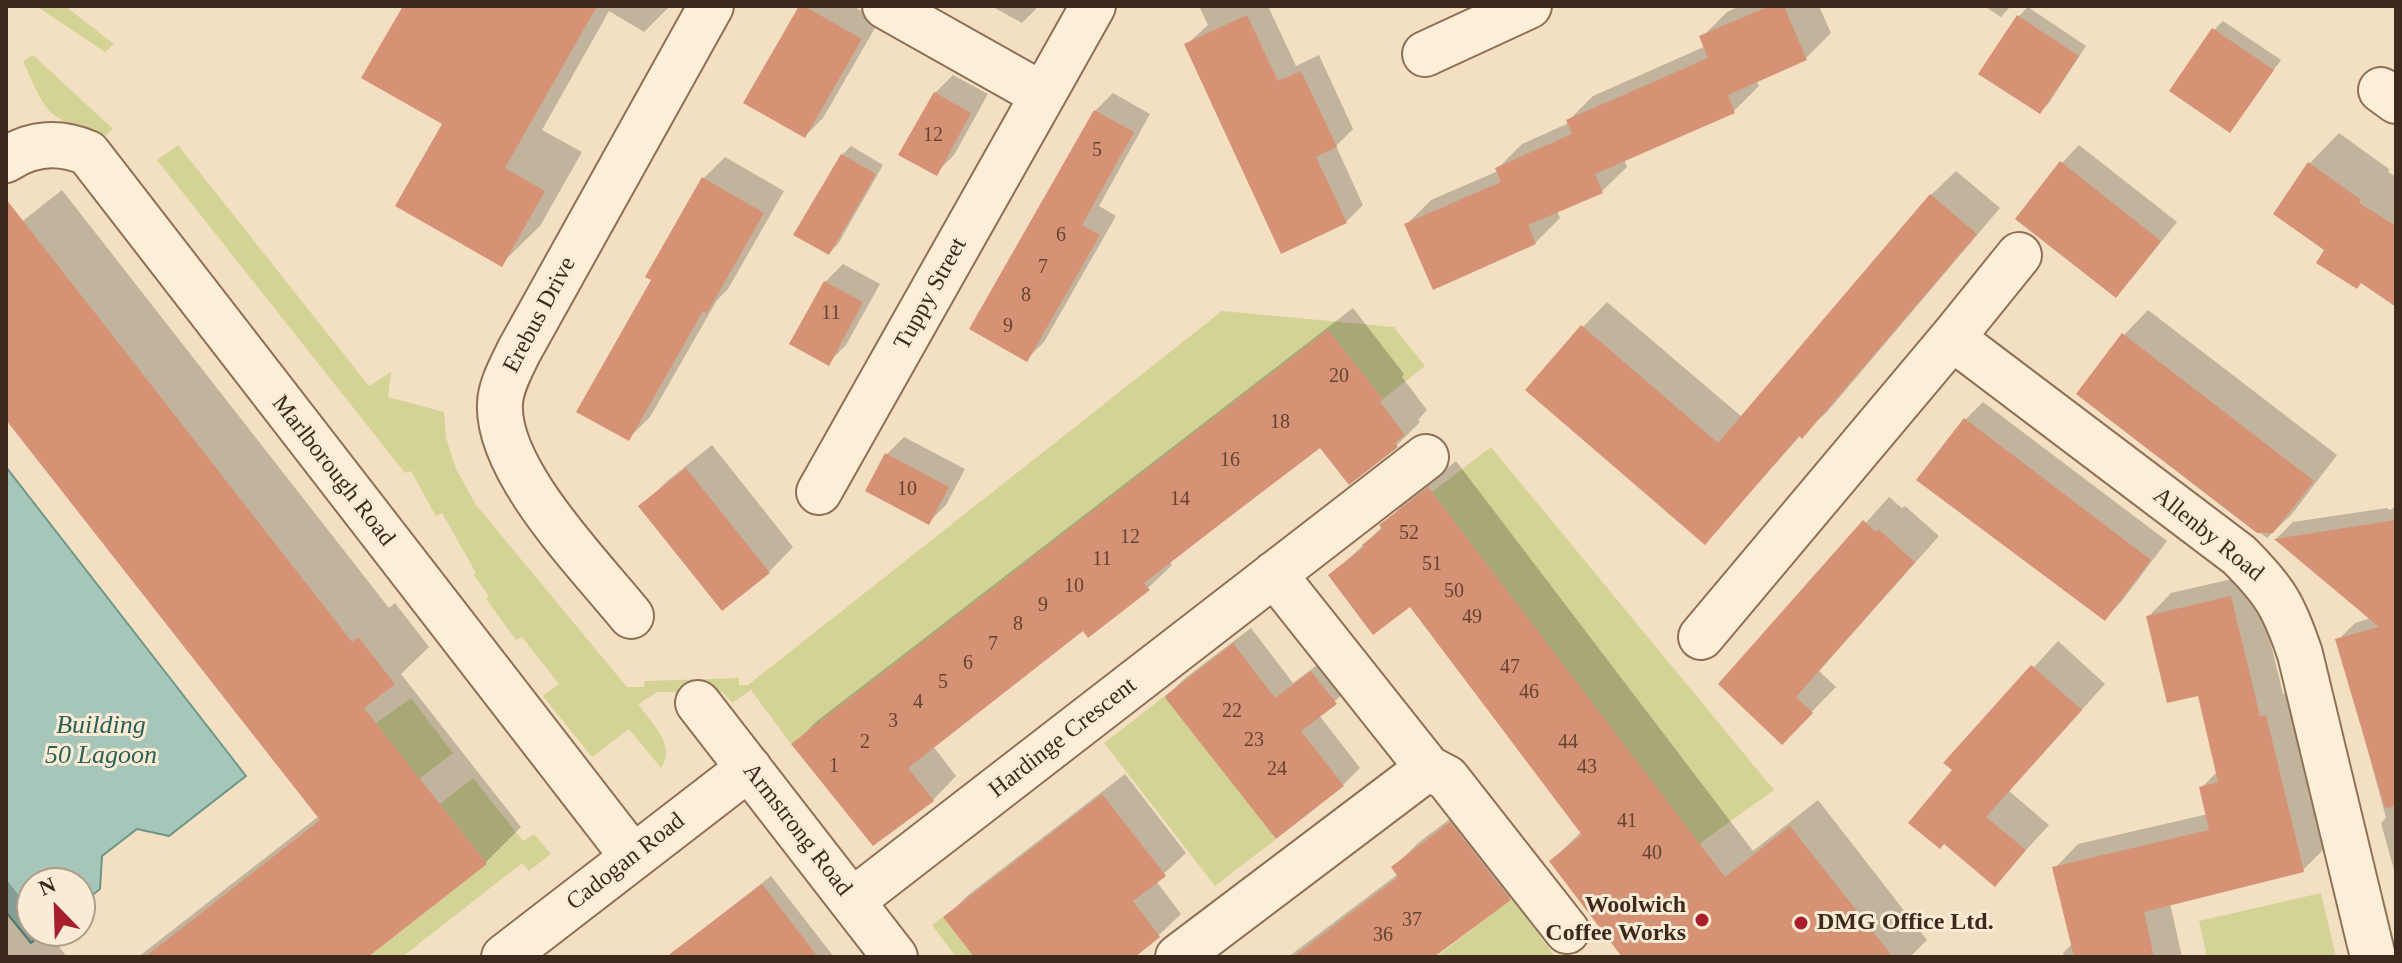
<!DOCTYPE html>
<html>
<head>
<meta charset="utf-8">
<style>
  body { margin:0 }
  #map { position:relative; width:2402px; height:963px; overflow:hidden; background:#f3e0c3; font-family:Georgia,serif }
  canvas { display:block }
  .frame { position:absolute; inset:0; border:8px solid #3e291d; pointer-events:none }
  .north { position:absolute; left:16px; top:867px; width:80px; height:80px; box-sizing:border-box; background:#faebd4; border:2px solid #af9d8b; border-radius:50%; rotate:337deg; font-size:22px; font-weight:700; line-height:32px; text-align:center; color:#3e291d }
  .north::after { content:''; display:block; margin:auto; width:28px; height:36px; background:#a71f2f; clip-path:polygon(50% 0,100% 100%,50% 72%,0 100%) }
</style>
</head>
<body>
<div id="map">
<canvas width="2402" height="963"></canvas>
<div class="frame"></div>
<div class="north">N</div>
</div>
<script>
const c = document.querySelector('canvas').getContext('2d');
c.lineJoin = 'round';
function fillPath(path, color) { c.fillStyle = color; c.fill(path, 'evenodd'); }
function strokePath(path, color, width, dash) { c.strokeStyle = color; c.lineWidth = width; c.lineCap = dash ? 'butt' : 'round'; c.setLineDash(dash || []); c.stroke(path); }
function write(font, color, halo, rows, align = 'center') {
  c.font = font + ' Georgia,serif'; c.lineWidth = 6; c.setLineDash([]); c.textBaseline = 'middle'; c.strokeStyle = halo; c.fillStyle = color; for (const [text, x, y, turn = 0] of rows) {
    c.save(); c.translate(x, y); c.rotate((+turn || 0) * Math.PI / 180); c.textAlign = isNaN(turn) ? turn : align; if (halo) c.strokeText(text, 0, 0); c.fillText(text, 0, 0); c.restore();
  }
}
const green = new Path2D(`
  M36,6H65L114,44L105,52Z
  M33,55L113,129L103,137C45,115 48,117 23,61Z
  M178,145L369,386L391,372L388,397L444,412L446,438L456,469L476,505L627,687H644L645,681L739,678V685H748L1222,311L1394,327L1425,366L1383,399L1328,330L791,744L751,690L732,703L723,692H658L638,704C651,723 677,745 661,768L629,729L592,757L543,696L559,684L522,637L516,640L486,599L489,596L474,575L476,573L442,513L436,516L411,471L405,473L157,160Z
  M1491,447L1774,790L1699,844L1432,492Z
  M1165,696L1276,839L1215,886L1104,743Z
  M411,698L453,753L419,779L376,723Z
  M473,778L523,841L534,834L551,854L529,871L522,863L402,957H368L487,864L440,804Z
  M2321,893L2336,957H2207L2199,921Z
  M1512,899L1554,955L1552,957H1436Z
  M943,917L974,957H956L932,925Z`);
const water = new Path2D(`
  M6,467L246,776L169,836L137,829L102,856L100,889L80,905V883H32V931H46L31,943L6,912Z`);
const shadow = new Path2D(`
  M405,6H670L644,32L609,11L542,130L582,152L540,226L501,264L444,123Z
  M801,6H853L879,21L823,118L805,136Z
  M991,6H1039L1022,23Z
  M1199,6H1268L1296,66L1319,55L1353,129L1336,146L1363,205L1346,222L1187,44L1208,25Z
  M1740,6H1819L1831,33L1806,58L1756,80L1759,86L1734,111L1624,159L1627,167L1602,191L1557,211L1560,218L1535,243L1406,225L1431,200L1498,171L1497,169L1522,144L1569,123L1568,121L1593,96L1706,46L1702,37L1727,12Z
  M1984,6H2011L2001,17Z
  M2028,7L2086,46L2049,103L2040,112L1981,73L2019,16Z
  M2223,21L2281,60L2230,130L2214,30Z
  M953,75L988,94L954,155L936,173L935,93Z
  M1113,93L1150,114L1099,206L1116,216L1044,342L1026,360L1095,111Z
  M2339,133L2389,169L2388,172L2396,177V305L2276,213L2310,163Z
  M2079,145L2177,222L2133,277L2115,295L2062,163Z
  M851,146L883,165L838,244L829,253L842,155Z
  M725,157L784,191L728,289L717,300L650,417L628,439L653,280L704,178Z
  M1956,171L2000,208L1827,412L1801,435L1705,542L1583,327L1607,302L1742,417L1931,195Z
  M62,190L389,608L395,603L429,647L401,674L521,827L486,862L364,957H138L319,816L6,417V234Z
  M843,264L880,284L846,345L828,363L825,282Z
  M1353,308L1404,374L1402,377L1427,410L1418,420L1420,422L1396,446L1320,445L1169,561L1172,565L1148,588L1083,628L933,746L956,776L933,800L794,744L817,721Z
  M2148,310L2337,455L2292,514L2267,538L2079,394L2124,335Z
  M1983,402L2167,541L2122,601L2105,619L1965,420Z
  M904,437L965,469L946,505L928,523L887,454Z
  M712,445L793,547L769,572L641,507L666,482Z
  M1456,461L1753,851L1818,800L1927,940L1910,957H1618L1622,954L1551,861L1581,832L1410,604L1331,575L1373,536L1409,498Z
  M1889,497L1902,508L1905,506L1939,536L1819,671L1836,687L1782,742L1721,684Z
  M2396,506V877L2381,823L2386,818L2338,640L2355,623L2371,618L2277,538L2293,522L2387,508L2390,510Z
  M2254,574L2283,694L2289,693L2326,847L2303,870L2170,903L2182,957H2064L2063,953L2073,943L2055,868L2078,844L2208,814L2201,788L2217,772L2199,694L2148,617L2171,593Z
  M1251,628L1293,683L1329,656L1352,686L1319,715L1360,768L1343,785L1167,696L1184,679Z
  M2058,641L2105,684L2009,791L2049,825L1995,884L1945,842L1955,770L1946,763Z
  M1125,774L1186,853L1156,881L1181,914L1159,935L1131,957H976L946,917L967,896Z
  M1476,799L1534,874L1510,898L1433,957H1288L1398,874L1393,868L1418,843Z
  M771,876L834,957H667Z
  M6,879L32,912V931H47L67,957H6Z`);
const building = new Path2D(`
  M403,6H597L505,168L545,191L502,267L395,206L442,124L361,78Z
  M799,6H804L862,39L805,138L743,103Z
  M1769,6H1784L1807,60L1728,95L1735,113L1595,174L1603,193L1528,225L1536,244L1433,290L1404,224L1501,182L1495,168L1572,134L1566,120L1708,58L1699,36Z
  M1247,15L1278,81L1301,71L1337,147L1316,157L1347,223L1281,254L1184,44Z
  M2017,15L2079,56L2040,114L1978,74Z
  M2212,28L2274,70L2230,133L2169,91Z
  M934,92L971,113L937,176L898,155Z
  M1094,110L1134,132L1082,225L1100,235L1027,362L969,329Z
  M841,154L876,174L829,255L793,235Z
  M2060,161L2161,241L2116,298L2015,219Z
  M2308,162L2361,200L2359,203L2396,226V307L2361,283L2357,289L2316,263L2324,250L2273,214Z
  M702,177L764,213L707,313L703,311L629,441L576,412L651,280L645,277Z
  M1930,194L1977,234L1802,439L1799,436L1705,545L1525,390L1581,325L1718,443Z
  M6,199L352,642L358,637L395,684L364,708L487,864L368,957H145L320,820L6,420Z
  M824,281L863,302L829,366L789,344Z
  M1328,330L1383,399L1380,402L1405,435L1395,443L1398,447L1349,485L1320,448L1219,525L1144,583L1150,590L1088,638L1083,631L908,768L934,801L873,846L791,744Z
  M2122,333L2314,481L2273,533H2257L2076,394Z
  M1964,418L2151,560L2105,621L1916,480Z
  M885,453L949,487L929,525L865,491Z
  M686,468L770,573L722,611L638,506Z
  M1428,487L1725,877L1790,826L1893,957H1622L1549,861L1582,835L1410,607L1373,635L1328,575L1364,547L1362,545L1382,529L1379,525Z
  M1863,520L1876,532L1878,529L1915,562L1796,697L1813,713L1782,745L1718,684Z
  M2396,520V806L2385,808L2335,639L2379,627L2274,539Z
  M2231,596L2260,716L2266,715L2304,872L2144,912L2154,957H2074L2052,867L2209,830L2199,787L2218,782L2198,696L2167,703L2146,616Z
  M1233,643L1275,698L1311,671L1337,704L1301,731L1344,786L1276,839L1166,699L1165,696Z
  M2031,665L2082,710L1986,817L2026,850L1995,887L1944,844L1940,849L1908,823L1952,770L1943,763Z
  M1102,794L1166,876L1133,901L1160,937L1135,957H974L943,917Z
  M1450,822L1511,900L1434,957H1293L1398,877L1391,867Z
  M762,884L818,957H666Z`);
const minor = new Path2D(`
  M1425,54L1529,6
  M2381,90L2396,101
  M1043,95L1093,6
  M6,160C32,142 60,141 88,153L633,857
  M1952,338L2019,255
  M819,492L1043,95L885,6
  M1274,574L1428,768L1447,778L1567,931
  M631,616C590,565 496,471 500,403C501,385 511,368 519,351L711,6
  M1701,637L1952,338L2239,555C2275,591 2284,606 2300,654L2373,957
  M698,703L895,957
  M852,901L1426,457
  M504,957L749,768
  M1178,957L1428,768`);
const markers = [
  [1702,920,8,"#a71f2f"],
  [1801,923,8,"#a71f2f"]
];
const numberNames = [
  ["12",933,136],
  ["5",1097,151],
  ["6",1061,236],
  ["7",1043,268],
  ["8",1026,296],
  ["11",831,314],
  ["9",1008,327],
  ["20",1339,377],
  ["18",1280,423],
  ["16",1230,461],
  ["10",907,490],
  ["14",1180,500],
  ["52",1409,534],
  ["12",1130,538],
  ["11",1102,560],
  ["51",1432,565],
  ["10",1074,587],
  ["50",1454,592],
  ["9",1043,606],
  ["49",1472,618],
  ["8",1018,625],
  ["7",993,645],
  ["6",968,664],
  ["47",1510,668],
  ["5",943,683],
  ["46",1529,693],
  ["4",918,703],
  ["22",1232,712],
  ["3",893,722],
  ["23",1254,741],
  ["2",865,743],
  ["44",1568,743],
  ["1",834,767],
  ["43",1587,768],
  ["24",1277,770],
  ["41",1627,822],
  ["40",1652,854],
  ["37",1412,921],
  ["36",1383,936]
];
const streetNames = [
  ["Tuppy Street",931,294,-61],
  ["Erebus Drive",540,315,-62],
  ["Marlborough Road",333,471,52],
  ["Allenby Road",2208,535,39],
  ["Hardinge Crescent",1063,738,-38],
  ["Armstrong Road",797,830,52],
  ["Cadogan Road",626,862,-38]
];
const poiNames = [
  ["Woolwich",1686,906],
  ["Coffee Works",1686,934],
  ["DMG Office Ltd.",1817,923,"left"]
];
const waterNames = [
  ["Building",101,726],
  ["50 Lagoon",101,756]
];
fillPath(green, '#d3d395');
fillPath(water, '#a5c6b9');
strokePath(water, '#6b9586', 2);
fillPath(shadow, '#0003');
fillPath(building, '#d69274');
strokePath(minor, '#906f57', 48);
strokePath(minor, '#fdeed8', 44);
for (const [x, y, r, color] of markers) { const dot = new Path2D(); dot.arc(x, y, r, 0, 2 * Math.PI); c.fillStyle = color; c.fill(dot); strokePath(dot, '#faebd4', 3); }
write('20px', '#644333', null, numberNames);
write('24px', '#3e291d', '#faebd4', streetNames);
write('bold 24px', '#3e291d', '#faebd4', poiNames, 'right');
write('italic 26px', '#2a6057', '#faebd4', waterNames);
</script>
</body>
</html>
